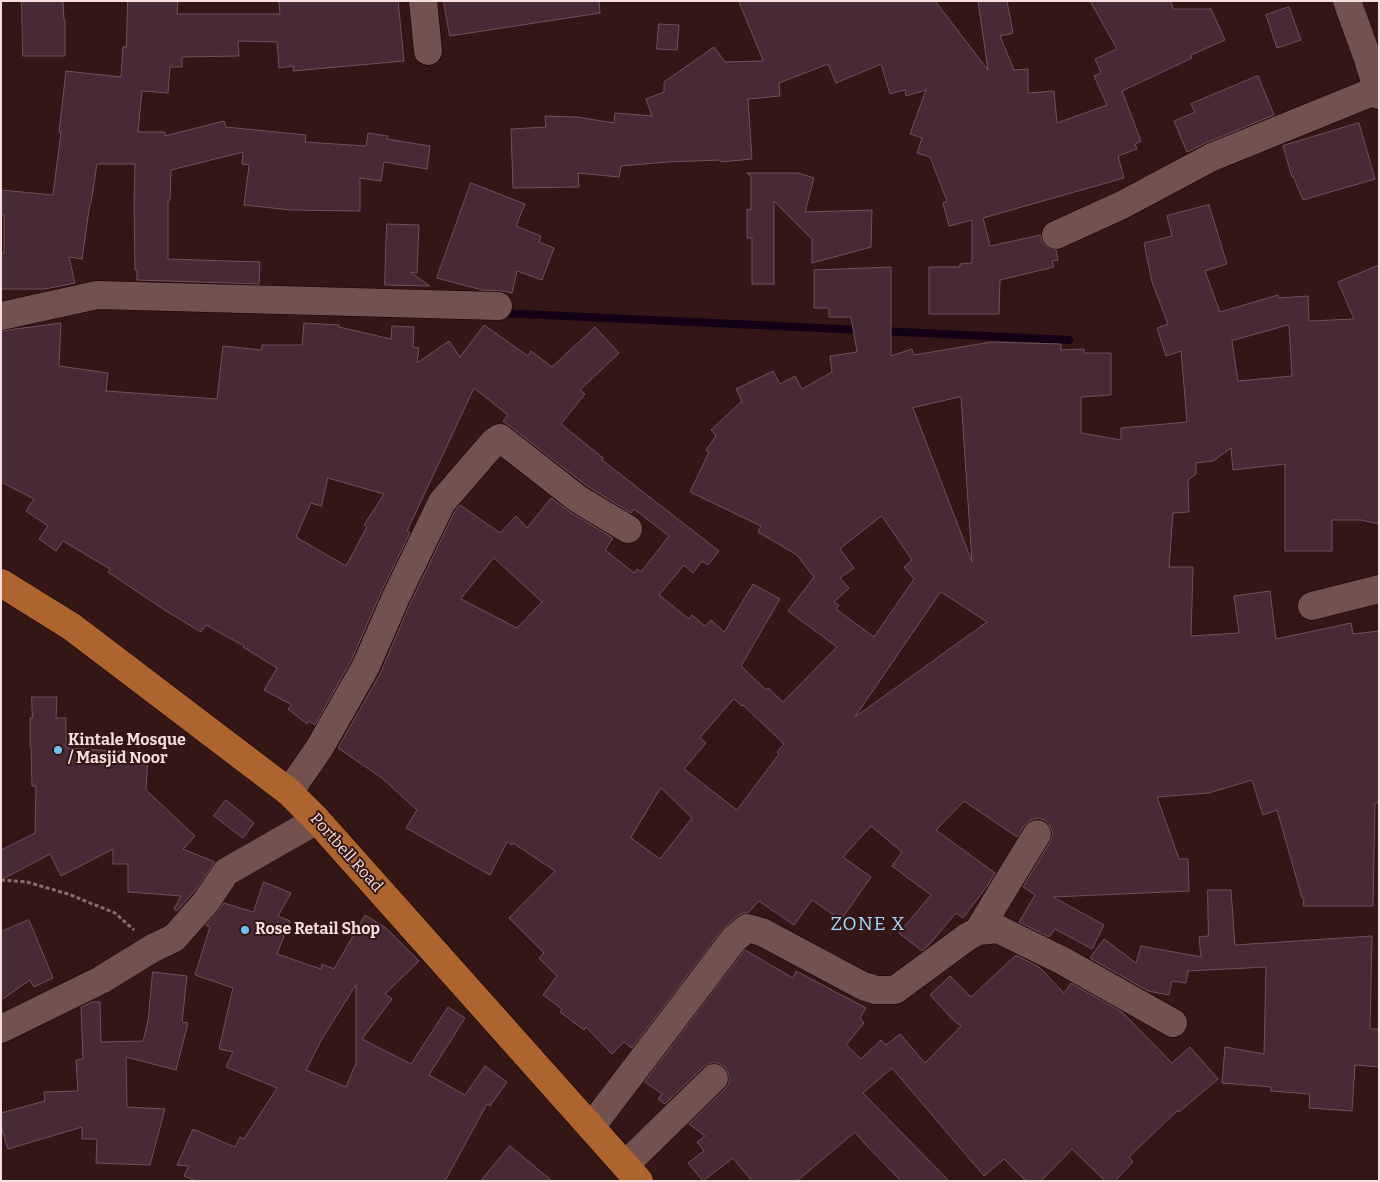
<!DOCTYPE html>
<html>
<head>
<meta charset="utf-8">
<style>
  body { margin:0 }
  #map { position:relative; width:1380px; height:1182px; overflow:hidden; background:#331615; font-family:Bitter,serif }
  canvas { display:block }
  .frame { position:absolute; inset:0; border:2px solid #f5e0de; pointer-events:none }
</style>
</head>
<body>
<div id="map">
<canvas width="1380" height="1182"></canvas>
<div class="frame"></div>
</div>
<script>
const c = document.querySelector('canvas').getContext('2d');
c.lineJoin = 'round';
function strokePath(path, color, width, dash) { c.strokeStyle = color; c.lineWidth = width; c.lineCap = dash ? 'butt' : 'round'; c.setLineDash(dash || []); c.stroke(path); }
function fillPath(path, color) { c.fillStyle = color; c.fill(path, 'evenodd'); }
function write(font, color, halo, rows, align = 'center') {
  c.font = font + ' Bitter,serif'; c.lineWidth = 4; c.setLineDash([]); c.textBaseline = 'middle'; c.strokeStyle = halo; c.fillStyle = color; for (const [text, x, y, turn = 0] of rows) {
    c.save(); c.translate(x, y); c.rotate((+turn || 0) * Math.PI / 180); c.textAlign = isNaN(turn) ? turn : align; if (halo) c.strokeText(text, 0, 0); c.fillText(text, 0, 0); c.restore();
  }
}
const stream = new Path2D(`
  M501,313L862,330
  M881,331L1069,340`);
const building = new Path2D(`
  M22,1H63L64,20H65V56H23Z
  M128,1H178L177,14H280L279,1H398L404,61L293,71L294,66L279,68L277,42L238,41L239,56L182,57V67H170L168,93L142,91L138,132H165V136L224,121L226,127L306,135L305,142L366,146L368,133L388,136L387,139L430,146L427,169L384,162L381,181L360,178V211L291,210L244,205L249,165L242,164L243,152L171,170L170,200H168V259L260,262L259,284L137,280V270H135L134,204L135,164H97L91,203H90L82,259L69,257L75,283L45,289H1V253H4V215H1V190L53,195L61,132H59L66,71L121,77L123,47H126Z
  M444,1H599L600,13L450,36Z
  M739,1H935L988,70L978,1H1007L1013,33L1000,36L1014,70L1028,69V93L1054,91L1057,123L1107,105L1094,76L1101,73L1095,59L1117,49L1090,1H1171L1173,9H1211L1225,40L1191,55L1192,58L1122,91L1141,141L1135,144L1137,149L1118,156L1124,178L983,218L990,246L1041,235L1042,242L1047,247L1056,250L1058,260L1052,261L1054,267L1000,280L999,314H929V267H960V264L972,263V220L949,226L943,203L947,201L930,157L917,153L922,138L910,134L926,90L906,96L905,90L890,94L881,64L836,83L828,64L779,83L780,96L748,99L752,159L721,162V160L668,162L621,166L619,177L578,173L579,187L513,188L511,129L546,127L545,116L577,117L614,123L615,113L652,116L646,99L664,92V82L714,47L725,62L763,61Z
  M1289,7L1301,40L1277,48L1266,15Z
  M659,24L679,25L677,50L657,49Z
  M1258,76L1274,115L1206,143L1187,152L1174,121L1195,112L1191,104Z
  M1359,123L1375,179L1303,200L1293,176L1292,177L1283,146Z
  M747,173H798L814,178L805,212L872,210L871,247L812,263V239L774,201V284H752V238H747V209L751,210V177Z
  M471,183L525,204L516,226L541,236L539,242L554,248L542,280L517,271L512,293L503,291L482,290L437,278Z
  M1209,205L1227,264L1205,271L1220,312L1278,295L1279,298L1308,296L1309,321L1354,319L1338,282L1379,265V524L1361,520H1332V551H1285V464L1233,470L1231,448L1213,461L1196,463V474L1188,480L1189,512L1173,513L1169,567H1193L1191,636L1239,633L1234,596L1270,591L1276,639L1351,623L1353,634L1379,631V803H1375L1373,906H1303L1304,898H1302L1277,810L1263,815L1252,780L1209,793L1157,797L1179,859H1188L1189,891L1053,897L1104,925L1092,949L1055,929L1049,937L1019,922L1035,895L1023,887L1050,842L1053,834L1050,826L1045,820L1038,818L1030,820L1024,826L1017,837L964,801L936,830L995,873L988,885L963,918L956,913L928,946L922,951L899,933L931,895L892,866L902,852L871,826L843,857L871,877L841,920L812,900L794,925L759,901L748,913H743L737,916L722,930L632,1048L624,1042L612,1054L586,1027L584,1030L560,1012L562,1009L543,995L557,976L539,958L544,953L509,918L555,871L513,843L512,845L507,842L490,875L406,828L417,810L382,778L338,748L380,674L410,604L455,511L460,505L500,533L516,516L527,528L551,498L570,512L613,538L605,550L634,573L637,569L641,572L669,536L634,509L631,513L587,486L503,421L508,415L474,388L407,531L410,533L382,590L352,659L315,725L309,721L307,724L288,709L292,705L264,690L277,668L243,647L244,646L206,625L201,632L163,609L108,572L110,569L63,541L56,551L39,539L48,526L26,511L34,499L1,482V331L61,323L59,366L108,373L106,391L217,399L223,346L262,350V345H302L304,323L339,325V327L391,339L392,326L414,327L413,347L419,348L417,363L449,341L460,357L484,325L528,356L531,351L552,367L595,327L619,353L580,390L585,394L561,424L603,458L602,460L719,551L708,565L702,561L693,573L684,565L659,595L689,619L692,615L705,626L711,620L724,632L753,584L780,599L741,666L766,690L768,688L783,702L837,647L788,611L814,577L797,555L758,532L761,526L690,492L709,452L706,450L716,436L711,430L742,401L736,389L773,371L780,384L795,376L802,389L832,372L830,356L857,352L851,317H829V308H814V270L891,267V356L912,349L914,355L991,342L1061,344V350L1084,349V353H1111V395L1081,397V433L1121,440V428L1187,422L1181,351L1166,356L1157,328L1168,324L1152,282L1144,243L1172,236L1167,216ZM1289,325L1292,376L1238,381L1232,341ZM961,397L972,562L913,408ZM328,478L384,494L364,525L367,527L346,566L296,537L311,503L321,506ZM882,516L912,560L904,567L914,579L874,637L836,609L839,605L834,602L849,588L840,578L854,568L840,549ZM494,558L542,602L517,628L461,599ZM941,592L987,622L855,717ZM734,699L742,706L743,705L784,744L777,752L779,754L737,810L684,769L706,743L700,738ZM661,788L692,818L660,859L631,838Z
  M387,224L419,225L417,273L410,272L430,286L385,285Z
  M32,697H57L56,718H66V748L148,753L146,790L195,836L183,849L215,862L194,892L177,911L174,909L181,896L128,892V864H113V849L61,876L50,854L1,880V850L35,833L36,786H32L31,747H30V718H32Z
  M226,800L254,823L243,838L214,816Z
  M264,882L291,893L278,916L290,921L277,954L321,969L322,964L334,969L365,915L386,928L419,961L385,994L392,999L362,1039L411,1064L448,1007L465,1018L429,1075L465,1095L485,1066L507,1082L490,1106L487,1104L445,1181H196L184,1176L189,1166L177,1165L193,1129L235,1147L240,1137L244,1139L277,1088L226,1067L233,1052L219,1049L233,988L195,975L210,927L206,925L224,903L253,912ZM356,985V1063L346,1087L306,1070L322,1039Z
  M1208,890H1231L1235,945L1372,936L1370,1029H1379V1067L1355,1065L1352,1111L1309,1108L1310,1094L1271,1091V1087L1222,1083L1225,1047L1264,1054L1266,967L1188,971L1186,983L1172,981L1169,995L1148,991L1090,958L1104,939L1136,963L1141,946L1201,957L1199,937L1208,936Z
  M29,920L53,978L34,987L30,980L1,1000V932Z
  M745,950L793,978L796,971L866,1008L860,1018L864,1023L846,1045L861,1059L881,1040L886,1045L900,1034L925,1063L961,1026L954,1021L930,995L950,976L971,997L1016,955L1039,967L1064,993L1071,983L1122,1012L1172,1063L1190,1047L1218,1079L1179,1112L1178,1110L1129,1157L1133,1162L1115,1181H1105L1072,1149L1041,1181H1026L1004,1159L984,1176L892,1068L863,1093L949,1181H901L865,1144L855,1132L797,1181H752L733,1158L703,1181L688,1163L704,1151L697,1142L705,1136L689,1124L725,1089L729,1083V1075L725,1067L718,1063H711L703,1067L665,1104L658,1099L662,1094L645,1082Z
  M153,972L187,976L182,1022L188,1023L176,1070L126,1057L127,1107L165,1109L150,1165L96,1163L97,1139H82V1127L8,1149L1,1126V1113L45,1101L44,1092L78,1091L76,1060L83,1059L81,1007L92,1002H100L101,1042L143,1041L148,1021Z
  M510,1146L552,1181H481Z`);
const path = new Path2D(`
  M1,880L27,882L68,894L115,913L134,930`);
const minor = new Path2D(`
  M423,1L428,51
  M1347,1L1368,59L1379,95
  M1056,235L1122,205L1212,157L1377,90
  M1,316L97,295L498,306
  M1312,606L1379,589
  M289,792L320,747L366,666L396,597L442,502L494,442L500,438L578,499L628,529
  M978,931L1037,834
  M1,1029L101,980L153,948L174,938L206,902L226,872L317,820
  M591,1127L734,939L747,928L762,932L863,986L876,990H895L967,937L978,931L998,929L1063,961L1173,1023
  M625,1165L714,1078`);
const major = new Path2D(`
  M1,583L72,627L289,792L317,820L639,1181`);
const markers = [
  [58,750,5,"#6bc3f2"],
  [245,930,5,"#6bc3f2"]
];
const poiNames = [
  ["Kintale Mosque",68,741],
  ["/ Masjid Noor",68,759],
  ["Rose Retail Shop",255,930]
];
const streetNames = [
  ["Portbell Road",346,853,48]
];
const quarterNames = [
  ["ZONE X",868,925]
];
strokePath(stream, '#130016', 8);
fillPath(building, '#472a36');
strokePath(building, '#71515d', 1);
strokePath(minor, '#190202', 29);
strokePath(major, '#190202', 29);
strokePath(path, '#866d6b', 3, [4, 2.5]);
strokePath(minor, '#73514e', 28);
strokePath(major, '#ad642e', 28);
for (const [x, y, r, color] of markers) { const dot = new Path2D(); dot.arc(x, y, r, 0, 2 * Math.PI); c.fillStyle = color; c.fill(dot); strokePath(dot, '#331615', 2); }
write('bold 16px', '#f5e0de', '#331615', poiNames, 'left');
write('16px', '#f5e0de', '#331615', streetNames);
c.letterSpacing = '1px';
write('19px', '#9cdafe', '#331615', quarterNames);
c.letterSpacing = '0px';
</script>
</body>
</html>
